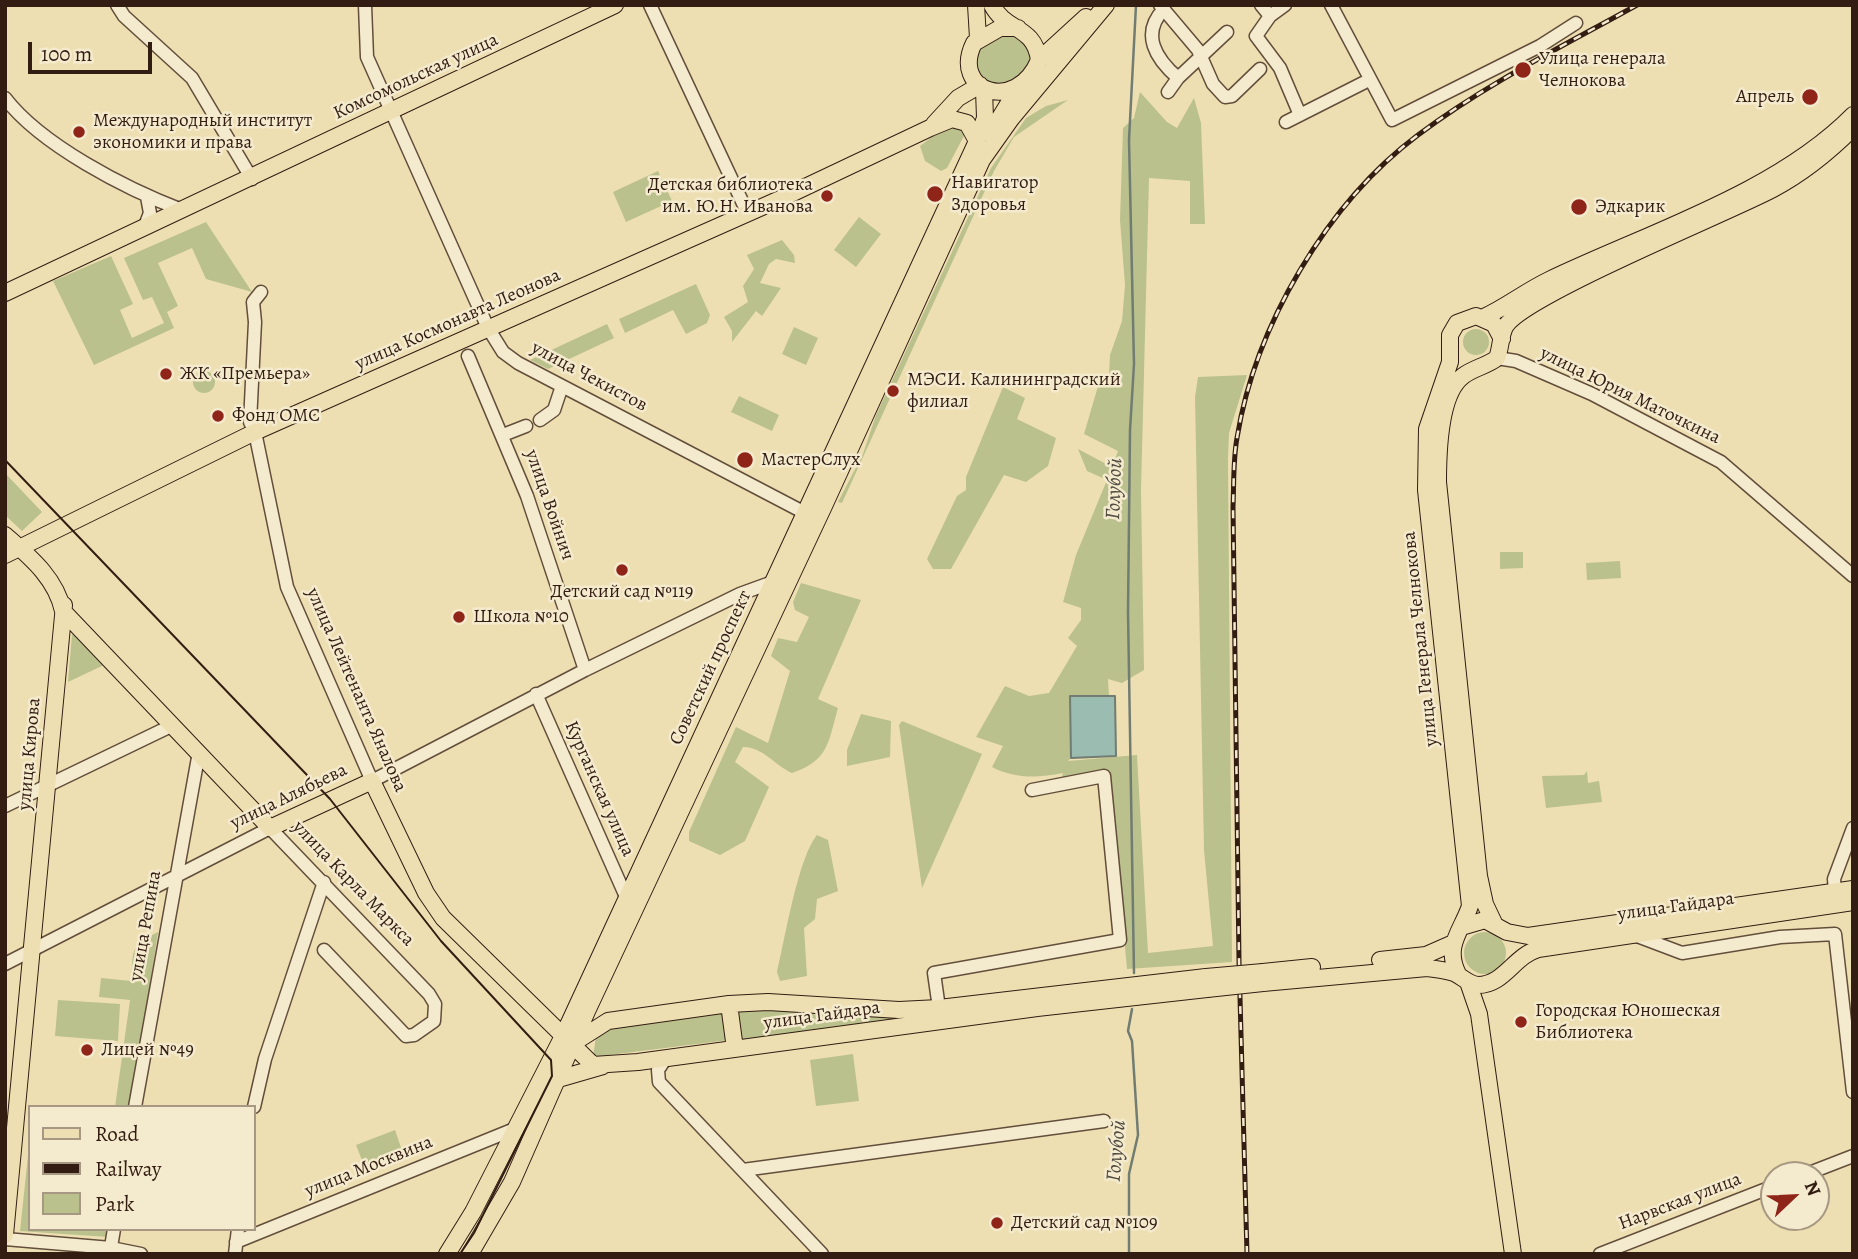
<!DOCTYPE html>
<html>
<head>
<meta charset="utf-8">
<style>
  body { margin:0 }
  #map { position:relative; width:1858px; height:1259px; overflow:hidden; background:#eedfb2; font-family:Alegreya,serif }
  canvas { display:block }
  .frame { position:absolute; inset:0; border:7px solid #331d13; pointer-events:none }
  .legend { position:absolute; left:28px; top:1105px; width:228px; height:126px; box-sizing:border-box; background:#f4eacd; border:2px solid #a79883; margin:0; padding:9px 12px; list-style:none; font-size:21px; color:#331d13 }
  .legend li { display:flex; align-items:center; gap:14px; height:35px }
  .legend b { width:35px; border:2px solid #a79883 }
  .north { position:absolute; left:1760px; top:1161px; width:70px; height:70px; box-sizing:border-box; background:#f4eacd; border:2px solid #a79883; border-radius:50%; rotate:67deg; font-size:19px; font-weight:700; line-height:28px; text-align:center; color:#331d13 }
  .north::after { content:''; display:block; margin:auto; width:24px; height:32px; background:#8f2418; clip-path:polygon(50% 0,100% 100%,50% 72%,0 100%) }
  .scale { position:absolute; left:28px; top:42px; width:124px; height:32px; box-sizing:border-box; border:4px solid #331d13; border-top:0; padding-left:9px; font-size:21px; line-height:24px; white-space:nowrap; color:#331d13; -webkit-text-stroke:5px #f4eacd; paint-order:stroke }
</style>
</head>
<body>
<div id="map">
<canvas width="1858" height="1259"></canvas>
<div class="frame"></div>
<ul class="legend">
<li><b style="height:9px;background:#eedfb2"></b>Road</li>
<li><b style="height:9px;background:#331d13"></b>Railway</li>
<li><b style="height:19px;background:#bac18c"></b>Park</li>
</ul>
<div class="north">N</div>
<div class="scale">100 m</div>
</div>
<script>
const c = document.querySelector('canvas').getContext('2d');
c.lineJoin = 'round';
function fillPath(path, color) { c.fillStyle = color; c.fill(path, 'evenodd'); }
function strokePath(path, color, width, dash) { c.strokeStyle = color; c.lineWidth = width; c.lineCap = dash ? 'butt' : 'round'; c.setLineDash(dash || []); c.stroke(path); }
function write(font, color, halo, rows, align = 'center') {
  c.font = font + ' Alegreya,serif'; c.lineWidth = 5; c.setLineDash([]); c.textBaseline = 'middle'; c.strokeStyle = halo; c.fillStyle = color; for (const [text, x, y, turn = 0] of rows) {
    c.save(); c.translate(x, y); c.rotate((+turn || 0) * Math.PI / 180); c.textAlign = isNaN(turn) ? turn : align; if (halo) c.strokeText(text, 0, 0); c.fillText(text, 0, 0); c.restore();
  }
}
const green = new Path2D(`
  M1014,33L1029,43C1033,75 1024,76 997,87C961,65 976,38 1014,33Z
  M1140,92L1167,122L1177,128L1194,98L1201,123L1205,224H1190V181L1149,178L1141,490L1144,670L1122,683L1108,679L1109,696L1070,697L1071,758L1068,761L1137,755L1148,953L1213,946L1204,850L1195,397L1198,377L1247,375L1229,433L1228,458L1232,962L1127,969L1109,772L1061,780L1063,773C1038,778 1015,779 992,767L1003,746L976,737L1005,686L1029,696L1049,693L1077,646L1068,638L1081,620V608L1063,602L1076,555L1107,480L1087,471L1078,449L1112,467L1118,451L1084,434L1101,376H1109L1110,355L1122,321L1125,285L1120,220L1123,128L1134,118Z
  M1068,100L1014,137L994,171L842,503L838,502L863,454L876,415L991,168L1026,118L1046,106Z
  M959,125L965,134L947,168L941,171L925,161L920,146L936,134Z
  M658,171L672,201L626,222L613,192Z
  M859,217L881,234L856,267L834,250Z
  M206,222L252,292L206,279L192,248L158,263L178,306L167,312L174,328L94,365L53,281L111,256L133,304L120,310L132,338L164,323L152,297L143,300L124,258Z
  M782,240L794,255L795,263L776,259L769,264L760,283L781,288L762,316L756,311L732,342V331L724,317L748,302L743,286L754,269L747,255Z
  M696,284L710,315L707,323L686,334L673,310L625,333L619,319Z
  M607,324L614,338L548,369L530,360Z
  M794,327L818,338L806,365L782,354Z
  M1463 342a13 13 0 1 1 26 0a13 13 0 1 1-26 0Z
  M193 382a11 11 0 1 1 22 0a11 11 0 1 1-22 0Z
  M1003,387L1025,398L1017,419L1056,438L1048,466L1026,482L1004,475L951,569H933L927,559L957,496L966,490V477Z
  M739,396L779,415L772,431L731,412Z
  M5,473L42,512L22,531L5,515Z
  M1500,552H1523V568L1500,569Z
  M1620,561L1621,578L1587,580L1586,563Z
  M801,583L861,600L818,699L838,708C828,743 829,760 792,773C774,765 763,747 743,747L735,762L769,787L745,841L720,855L689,841V832L736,727L768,743L790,671L771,656L778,638L797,642L809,617L795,610L793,602Z
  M74,633L104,665L68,682L72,635Z
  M861,714L891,721L890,757L847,766V750Z
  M902,721L982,754L922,888L899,725Z
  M1587,771L1588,783L1599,781L1602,802L1546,808L1542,776L1584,775Z
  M817,835L828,840L838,891L817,899L815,919L804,928L807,976L780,981L777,972C785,939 798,858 817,835Z
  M1464 953a21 21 0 1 1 42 0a21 21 0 1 1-42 0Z
  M158,932L131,1107H115L130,1000L99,997L101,978L131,981C134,952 127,948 158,932Z
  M58,1000L120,1004L118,1041L55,1036Z
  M741,1009L910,1014L911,1019L745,1041L739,1037L737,1013Z
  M725,1010L729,1040L593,1057L596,1036L619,1023Z
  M853,1054L859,1101L816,1106L810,1060Z
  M395,1130L405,1159L367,1173L356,1145Z
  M30,1137V1229H109L108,1237L20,1231Z`);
const water = new Path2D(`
  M1070,696H1115L1116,756L1071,758Z`);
const stream = new Path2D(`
  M1134,973L1128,612L1130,430L1134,364L1129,140L1136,5
  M1129,1254V1174L1138,1135L1132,1041L1128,1031L1132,1009`);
const minor = new Path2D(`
  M117,5L124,16L192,78L252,179
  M365,5L367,57L488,328L503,352L518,363L805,513
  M650,5L748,214
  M1160,5L1198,50L1213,84L1225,97L1232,96L1260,69
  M1261,5L1270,16
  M1285,5L1270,16L1256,36L1280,68L1300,115
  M1331,5L1392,120L1540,46L1576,23
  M1164,9C1140,34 1156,59 1178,78L1168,92
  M1178,78L1227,32
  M5,98C41,145 126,189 182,210
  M1286,122L1369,80
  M145,226L150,213L147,197
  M261,292L253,302L255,322L250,422L255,432L287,587L372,781L585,670L740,594L773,582
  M468,356L527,496L585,670
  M1497,358L1516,361L1592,394L1721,462L1853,576
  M540,420L554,410L562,386
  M503,435L526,426
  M536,694L627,899
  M5,806L173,725
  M1835,892L1834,879L1853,828
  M1637,936L1682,953L1780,937L1835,934L1853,1092
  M5,964L270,828L429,994L435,1004L434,1021L414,1035L406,1036L324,950
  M939,1008L934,973L1120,940L1104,776L1032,790
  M666,1058L658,1070L659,1082L822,1254
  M135,1107L199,752
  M254,1107L265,1059L324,882
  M743,1170L1104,1121
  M1804,1175L1853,1156
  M5,1239L111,1248L141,1254
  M236,1242L517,1128
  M110,1253L114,1229
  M235,1254L238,1229
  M1600,1254L1774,1186`);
const major = new Path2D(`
  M976,5L978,38
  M992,5C1006,32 1034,25 1039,60C1016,115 950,91 974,43L1000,28H1018
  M1039,60L1086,17
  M934,124L958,98L980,85
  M990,134L1018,88
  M5,293L615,5
  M1484,317C1506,307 1526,291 1549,280C1647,233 1776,193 1853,115
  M5,535C30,557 56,578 63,611L270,828L372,781L426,893L443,918L593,1065L638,1062L1037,1008L1207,989
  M5,555L255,432L780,199L930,128L952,119L967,123L977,141
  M1494,923L1485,904L1479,876L1438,482C1438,454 1439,394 1463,376C1473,368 1487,366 1497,358C1501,348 1500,337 1505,327C1522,296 1728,213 1773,189C1803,173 1829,152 1853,128
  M1461,927L1485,920L1507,932L1528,936L1853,889
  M1380,960L1426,955L1451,944
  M1263,972L1312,967
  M1458,974C1444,946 1461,932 1470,906L1426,490L1427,429L1450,362V335L1457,323L1476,316L1494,324L1502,339
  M1468,982L1479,1014L1513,1254
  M1263,983L1427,968C1437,969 1445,970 1454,973C1463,977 1468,984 1478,985C1504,985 1514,956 1538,949L1853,902
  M729,1004L735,1049
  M575,1042L608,1021L729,1004L768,1002L899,1010L939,1008L1206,977
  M558,1079L603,1066
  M5,1235L64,605
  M447,1254L473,1212L563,1036L977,141L985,118L984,90
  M470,1254L512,1182L588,1009L824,506L982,160L1011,119L1106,5`);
const tram = new Path2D(`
  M5,460L330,799L441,941L551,1060L552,1076L474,1233L460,1254`);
const rail = new Path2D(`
  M1247,1254L1239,961L1233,507C1234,484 1233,460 1237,438C1255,326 1327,203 1418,135C1486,84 1563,46 1637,5`);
const majorBridge = new Path2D(`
  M1206,977L1263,972
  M1207,989L1263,983`);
const markers = [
  [1523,70,9,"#8f2418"],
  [1810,97,9,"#8f2418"],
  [79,132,7,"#8f2418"],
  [935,194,9,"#8f2418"],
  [827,196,7,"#8f2418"],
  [1579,207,9,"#8f2418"],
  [166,374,7,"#8f2418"],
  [893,391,7,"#8f2418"],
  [218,416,7,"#8f2418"],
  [745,460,9,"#8f2418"],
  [622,570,7,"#8f2418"],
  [459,617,7,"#8f2418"],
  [1521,1022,7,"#8f2418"],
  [87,1050,7,"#8f2418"],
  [997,1223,7,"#8f2418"]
];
const poiNames = [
  ["Улица генерала",1539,59],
  ["Челнокова",1539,81],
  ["Апрель",1794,97,"right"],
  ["Международный институт",93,121],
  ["экономики и права",93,143],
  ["Навигатор",951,183],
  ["Здоровья",951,205],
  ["Детская библиотека",813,185,"right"],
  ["им. Ю.Н. Иванова",813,207,"right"],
  ["Эдкарик",1595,207],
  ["ЖК «Премьера»",180,374],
  ["МЭСИ. Калининградский",907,380],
  ["филиал",907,402],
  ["Фонд ОМС",232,416],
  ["МастерСлух",761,460],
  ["Детский сад №119",622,592,"center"],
  ["Школа №10",473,617],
  ["Городская Юношеская",1535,1011],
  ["Библиотека",1535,1033],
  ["Лицей №49",101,1050],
  ["Детский сад №109",1011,1223]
];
const streetNames = [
  ["Комсомольская улица",416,77,-25],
  ["улица Космонавта Леонова",458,320,-24],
  ["улица Чекистов",589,377,28],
  ["улица Юрия Маточкина",1630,396,26],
  ["улица Войнич",549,505,71],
  ["улица Генерала Челнокова",1421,639,-96],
  ["Советский проспект",711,668,-65],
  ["улица Лейтенанта Яналова",356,690,66],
  ["улица Кирова",30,754,-85],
  ["Курганская улица",599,789,66],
  ["улица Алябьева",289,797,-26],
  ["улица Карла Маркса",353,884,46],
  ["улица Гайдара",1676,907,-8],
  ["улица Репина",146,926,-80],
  ["улица Гайдара",822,1016,-8],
  ["улица Москвина",369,1167,-22],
  ["Нарвская улица",1680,1202,-21]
];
const waterNames = [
  ["Голубой",1115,489,-88],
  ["Голубой",1117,1151,-85]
];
fillPath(green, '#bac18c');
fillPath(water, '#9abcb1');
strokePath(water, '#717c72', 2);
strokePath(stream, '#717c72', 2.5);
strokePath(minor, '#624e3b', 15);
strokePath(major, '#331d13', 18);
strokePath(minor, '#f4eacd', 12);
strokePath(major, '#eedfb2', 16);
strokePath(tram, '#331d13', 2);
strokePath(rail, '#331d13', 5);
strokePath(rail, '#f4eacd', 2.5, [8]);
strokePath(majorBridge, '#331d13', 18, []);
strokePath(majorBridge, '#eedfb2', 16);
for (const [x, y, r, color] of markers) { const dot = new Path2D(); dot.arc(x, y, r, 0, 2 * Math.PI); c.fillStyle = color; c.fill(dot); strokePath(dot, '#f4eacd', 2.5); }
write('19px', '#331d13', '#f4eacd', poiNames, 'left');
write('19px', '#331d13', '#f4eacd', streetNames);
write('italic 21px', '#524d42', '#f4eacd', waterNames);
</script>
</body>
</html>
